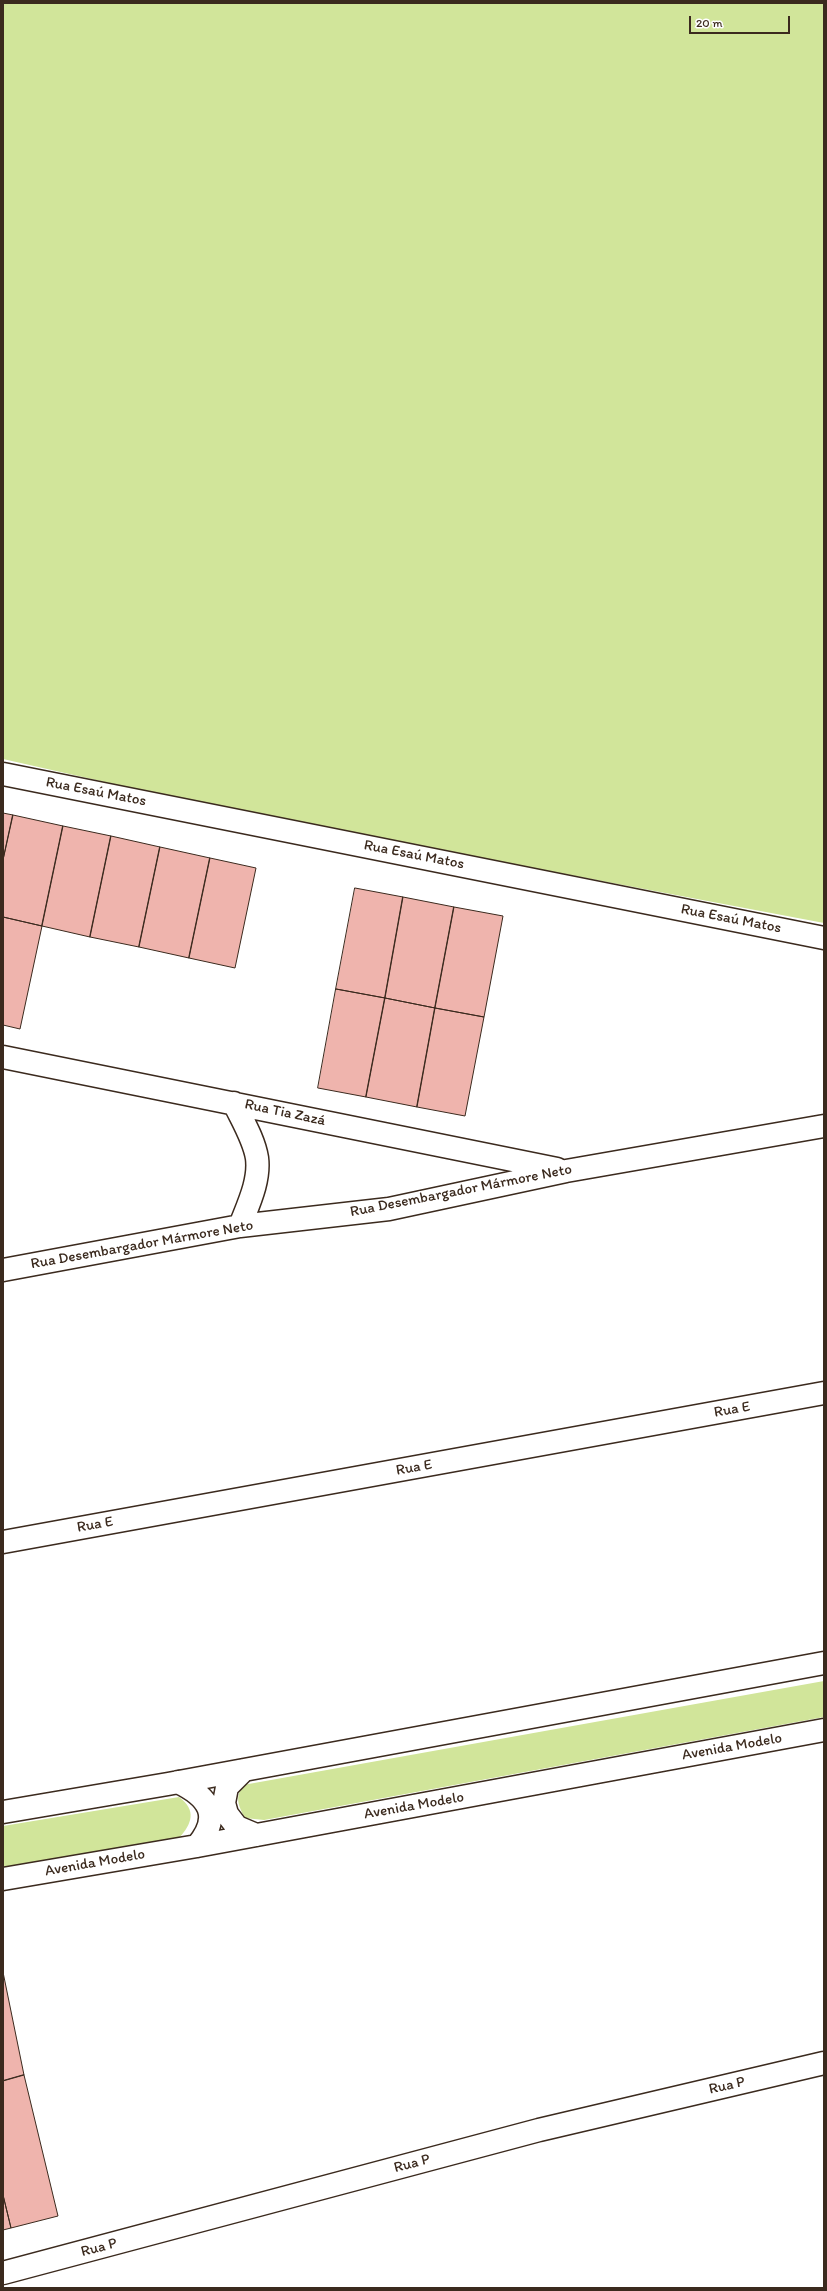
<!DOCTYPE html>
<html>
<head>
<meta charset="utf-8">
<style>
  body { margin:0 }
  #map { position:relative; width:827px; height:2291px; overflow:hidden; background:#fff; font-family:Itim,sans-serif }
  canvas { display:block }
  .frame { position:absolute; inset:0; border:4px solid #3b2a1e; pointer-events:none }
  .scale { position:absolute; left:689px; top:16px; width:101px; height:18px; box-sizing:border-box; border:2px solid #3b2a1e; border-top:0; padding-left:5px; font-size:12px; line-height:14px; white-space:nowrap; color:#3b2a1e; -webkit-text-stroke:3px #fff; paint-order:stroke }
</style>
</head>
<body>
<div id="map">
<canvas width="827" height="2291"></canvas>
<div class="frame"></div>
<div class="scale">20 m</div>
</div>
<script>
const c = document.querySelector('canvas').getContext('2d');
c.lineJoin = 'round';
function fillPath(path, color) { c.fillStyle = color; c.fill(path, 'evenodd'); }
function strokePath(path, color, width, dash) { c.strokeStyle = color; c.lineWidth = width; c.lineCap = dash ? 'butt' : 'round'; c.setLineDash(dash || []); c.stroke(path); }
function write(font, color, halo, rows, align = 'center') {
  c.font = font + ' Itim,sans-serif'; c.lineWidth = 3; c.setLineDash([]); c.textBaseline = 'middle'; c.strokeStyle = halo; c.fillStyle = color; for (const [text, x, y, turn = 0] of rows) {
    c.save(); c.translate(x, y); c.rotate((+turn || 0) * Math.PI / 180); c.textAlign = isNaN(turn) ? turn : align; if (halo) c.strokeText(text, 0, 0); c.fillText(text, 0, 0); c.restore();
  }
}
const green = new Path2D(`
  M3,3H824V923L242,813L3,759Z
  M824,1681V1717L264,1820L245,1818C238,1805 235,1798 243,1785Z
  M179,1797C197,1810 192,1824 179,1838L3,1867V1826Z`);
const building = new Path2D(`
  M3,813L13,815L3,860Z
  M13,815L63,826L42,926L3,917V860Z
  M63,826L111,836L90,937L42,926Z
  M111,836L160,847L139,947L90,937Z
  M160,847L210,858L189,958L139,947Z
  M210,858L256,868L235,968L189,958Z
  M355,888L403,897L385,998L336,989Z
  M403,897L454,907L435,1008L385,998Z
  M454,907L503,916L484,1017L435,1008Z
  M3,917L42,926L20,1029L3,1025Z
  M336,989L385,998L366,1097L318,1088Z
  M385,998L435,1008L417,1107L366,1097Z
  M435,1008L484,1017L465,1116L417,1107Z
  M3,1972L24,2075L3,2081Z
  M24,2075L58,2216L11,2228L3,2195V2081Z
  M3,2195L11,2228L3,2230Z`);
const minor = new Path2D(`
  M3,1057L557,1169
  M234,1103C242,1120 254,1139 257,1158C260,1181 248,1205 240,1226
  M3,1270L240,1226L389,1209L566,1171L824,1126
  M3,1542L824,1393
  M3,2273L539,2130L824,2063`);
const tertiary = new Path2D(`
  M3,774L824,938`);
const secondary = new Path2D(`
  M244,1770L227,1787L224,1803L227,1814L237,1827L256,1835
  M178,1782C209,1797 222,1816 197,1846
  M3,1812L168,1784L824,1663
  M3,1879L197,1846L824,1730`);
const streetNames = [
  ["Rua Esaú Matos",96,792,11],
  ["Rua Esaú Matos",414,855,11],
  ["Rua Esaú Matos",731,919,11],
  ["Rua Tia Zazá",285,1113,12],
  ["Rua Desembargador Mármore Neto",461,1191,-11],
  ["Rua Desembargador Mármore Neto",142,1245,-10],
  ["Rua E",732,1410,-10],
  ["Rua E",414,1468,-10],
  ["Rua E",95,1525,-10],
  ["Avenida Modelo",732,1747,-10],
  ["Avenida Modelo",414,1806,-10],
  ["Avenida Modelo",95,1863,-10],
  ["Rua P",727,2086,-13],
  ["Rua P",412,2164,-15],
  ["Rua P",99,2248,-15]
];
fillPath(green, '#d1e59a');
fillPath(building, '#efb4ad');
strokePath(building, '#3b2a1e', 1);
strokePath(minor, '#3b2a1e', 25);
strokePath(tertiary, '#3b2a1e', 25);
strokePath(secondary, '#3b2a1e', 25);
strokePath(minor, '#fff', 22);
strokePath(tertiary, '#fff', 22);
strokePath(secondary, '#fff', 22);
write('15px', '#3b2a1e', '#fff', streetNames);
</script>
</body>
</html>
